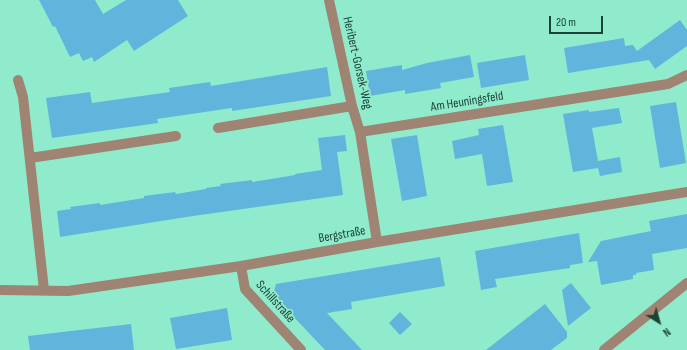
<!DOCTYPE html>
<html>
<head>
<meta charset="utf-8">
<style>
  body { margin:0 }
  #map { position:relative; width:687px; height:350px; overflow:hidden; background:#8febcc; font-family:"Sofia Sans Condensed",sans-serif }
  canvas { display:block }
  .north { position:absolute; left:639px; top:302px; width:40px; height:40px; -webkit-text-stroke:3px #8febcc; paint-order:stroke; rotate:143deg; font-size:11px; font-weight:700; line-height:16px; text-align:center; color:#1c4236 }
  .north::after { content:''; display:block; margin:auto; width:14px; height:18px; background:#1c4236; clip-path:polygon(50% 0,100% 100%,50% 72%,0 100%) }
  .scale { position:absolute; left:549px; top:16px; width:54px; height:18px; box-sizing:border-box; border:2px solid #1c4236; border-top:0; padding-left:5px; font-size:12px; line-height:14px; white-space:nowrap; color:#1c4236; -webkit-text-stroke:3px #8febcc; paint-order:stroke }
</style>
</head>
<body>
<div id="map">
<canvas width="687" height="350"></canvas>
<div class="north">N</div>
<div class="scale">20 m</div>
</div>
<script>
const c = document.querySelector('canvas').getContext('2d');
c.lineJoin = 'round';
function fillPath(path, color) { c.fillStyle = color; c.fill(path, 'evenodd'); }
function strokePath(path, color, width, dash) { c.strokeStyle = color; c.lineWidth = width; c.lineCap = dash ? 'butt' : 'round'; c.setLineDash(dash || []); c.stroke(path); }
function write(font, color, halo, rows, align = 'center') {
  c.font = font + ' "Sofia Sans Condensed",sans-serif'; c.lineWidth = 3.5; c.setLineDash([]); c.textBaseline = 'middle'; c.strokeStyle = halo; c.fillStyle = color; for (const [text, x, y, turn = 0] of rows) {
    c.save(); c.translate(x, y); c.rotate((+turn || 0) * Math.PI / 180); c.textAlign = isNaN(turn) ? turn : align; if (halo) c.strokeText(text, 0, 0); c.fillText(text, 0, 0); c.restore();
  }
}
const building = new Path2D(`
  M39,0H95L103,14L126,0H178L188,16L134,51L127,40L94,62L92,57L83,61L79,53L70,57L55,26L53,27Z
  M680,20L687,30V46L655,69L649,60L568,73L564,48L624,38L625,46L633,45L637,51Z
  M470,55L474,77L440,83L441,88L405,94V90L370,96L366,71L402,65V70L427,63Z
  M525,55L529,80L481,88L477,63Z
  M327,67L331,96L232,111V108L157,119L158,123L52,138L46,98L90,92L92,103L170,92L169,88L210,82L211,86Z
  M676,102L686,163L660,168L650,106Z
  M619,108L622,123L592,128L598,161L620,157L622,172L600,176L598,168L573,172L563,114L589,110V112Z
  M503,125L513,182L487,186L482,154L455,159L452,141L479,135L478,129Z
  M345,135L347,151L337,152L343,195L193,216L60,237L57,211L71,209L70,207L100,203V205L144,198V196L175,192L176,194L206,189V188L221,186L220,184L252,180V182L271,179L295,175V174L322,170L318,138Z
  M417,135L427,196L402,201L391,139Z
  M687,214V248L652,254L654,270L636,273V275H633V279L601,285L597,261L588,262L601,241L651,231L649,221Z
  M579,233L583,263L570,265V268L495,279L497,287L481,290L475,251Z
  M440,257L445,286L351,302L352,309L327,313L362,350H325L273,295L276,284Z
  M571,283L591,308L568,326L562,290Z
  M545,304L567,332V338L551,350H486Z
  M227,308L232,340L176,349L170,318Z
  M400,312L412,324L400,335L389,323Z
  M131,324L134,350H30L28,336Z`);
const minor = new Path2D(`
  M329,0L352,106L360,132
  M18,80L23,97L44,290
  M218,128L352,106
  M30,158L176,136
  M377,242L360,132L668,84L687,75
  M241,266L245,289L301,350
  M0,290L68,291L241,266L377,242L687,192
  M604,350L687,283`);
const streetNames = [
  ["Heribert-Gorsek-Weg",357,63,77],
  ["Am Heuningsfeld",467,102,-9],
  ["Bergstraße",342,235,-10],
  ["Schillstraße",275,302,48]
];
fillPath(building, '#61b5dc');
strokePath(minor, '#9f8373', 10);
write('13px', '#1c4236', '#8febcc', streetNames);
</script>
</body>
</html>
